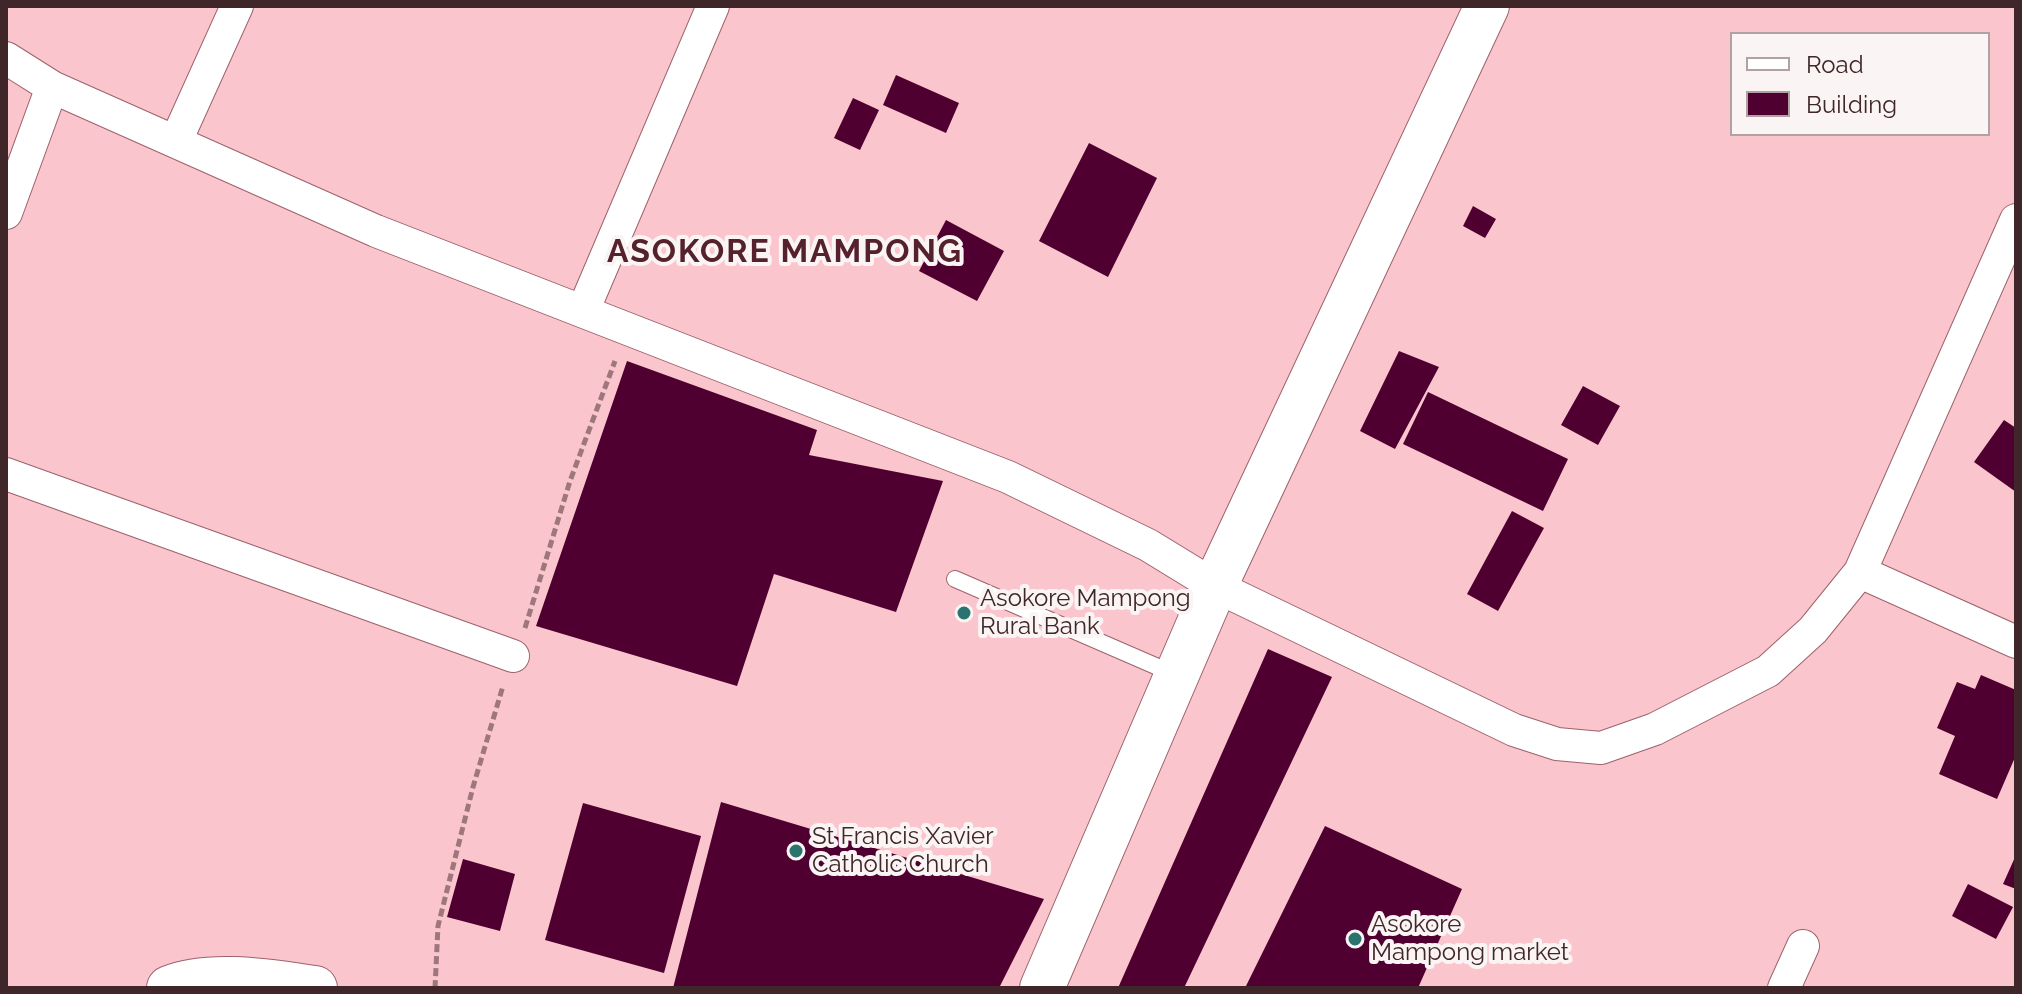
<!DOCTYPE html>
<html>
<head>
<meta charset="utf-8">
<style>
  body { margin:0 }
  #map { position:relative; width:2022px; height:994px; overflow:hidden; background:#fac5cc; font-family:Raleway,sans-serif }
  canvas { display:block }
  .frame { position:absolute; inset:0; border:8px solid #3f2629; pointer-events:none }
  .legend { position:absolute; left:1730px; top:32px; width:260px; height:104px; box-sizing:border-box; background:#fbf4f4; border:2px solid #b0a2a3; margin:0; padding:10px 14px; list-style:none; font-size:24px; color:#3f2629 }
  .legend li { display:flex; align-items:center; gap:16px; height:40px }
  .legend b { width:40px; border:2px solid #b0a2a3 }
</style>
</head>
<body>
<div id="map">
<canvas width="2022" height="994"></canvas>
<div class="frame"></div>
<ul class="legend">
<li><b style="height:10px;background:#fff"></b>Road</li>
<li><b style="height:22px;background:#4f0031"></b>Building</li>
</ul>
</div>
<script>
const c = document.querySelector('canvas').getContext('2d');
c.lineJoin = 'round';
function fillPath(path, color) { c.fillStyle = color; c.fill(path, 'evenodd'); }
function strokePath(path, color, width, dash) { c.strokeStyle = color; c.lineWidth = width; c.lineCap = dash ? 'butt' : 'round'; c.setLineDash(dash || []); c.stroke(path); }
function write(font, color, halo, rows, align = 'center') {
  c.font = font + ' Raleway,sans-serif'; c.lineWidth = 8; c.setLineDash([]); c.textBaseline = 'middle'; c.strokeStyle = halo; c.fillStyle = color; for (const [text, x, y, turn = 0] of rows) {
    c.save(); c.translate(x, y); c.rotate((+turn || 0) * Math.PI / 180); c.textAlign = isNaN(turn) ? turn : align; if (halo) c.strokeText(text, 0, 0); c.fillText(text, 0, 0); c.restore();
  }
}
const building = new Path2D(`
  M896,75L959,103L946,133L883,105Z
  M853,98L879,110L860,150L834,138Z
  M1089,143L1157,178L1108,277L1039,241Z
  M1473,206L1496,219L1485,238L1463,226Z
  M946,220L1004,251L977,301L919,271Z
  M1399,351L1439,367L1395,449L1360,431Z
  M627,361L817,430L809,455L943,481L896,612L774,574L737,686L536,626Z
  M1583,386L1620,406L1598,445L1561,425Z
  M1428,392L1568,459L1543,511L1403,444Z
  M2004,420L2016,428V492L1974,462Z
  M1512,511L1544,528L1498,611L1467,594Z
  M1268,649L1332,677L1184,988H1118Z
  M1981,675L2016,690V755L1997,799L1939,774L1955,736L1937,728L1957,682L1975,689Z
  M721,802L1044,899L999,988H673Z
  M583,803L701,836L664,973L545,940Z
  M1325,826L1462,889L1418,988H1245Z
  M2016,855V889L2003,884Z
  M463,859L515,874L500,931L447,917Z
  M1968,884L2013,907L1996,939L1952,916Z`);
const path = new Path2D(`
  M525,628L570,481L615,361
  M435,988L438,926L473,787L503,686`);
const lane = new Path2D(`
  M955,579L1174,674`);
const street = new Path2D(`
  M6,58L52,87L376,231L1008,477L1148,545L1215,586L1514,730L1557,744L1601,748L1655,729L1768,671L1813,630L1860,572L2016,220
  M176,141L237,6
  M6,213L52,87
  M583,311L713,6
  M6,474L513,656
  M1860,572L2016,642
  M1784,988L1803,946`);
const secondary = new Path2D(`
  M169,988C210,971 272,982 315,988
  M1042,988L1215,586L1487,6`);
const markers = [
  [964,613,8,"#2a736f"],
  [796,851,8,"#2a736f"],
  [1355,939,8,"#2a736f"]
];
const poiNames = [
  ["Asokore Mampong",980,599],
  ["Rural Bank",980,627],
  ["St Francis Xavier",812,837],
  ["Catholic Church",812,865],
  ["Asokore",1371,925],
  ["Mampong market",1371,953]
];
const districtNames = [
  ["ASOKORE MAMPONG",785,252]
];
fillPath(building, '#4f0031');
strokePath(lane, '#9d626b', 18);
strokePath(street, '#9d626b', 34);
strokePath(secondary, '#9d626b', 46);
strokePath(path, '#9e777c', 5, [8, 4]);
strokePath(lane, '#fff', 16);
strokePath(street, '#fff', 32);
strokePath(secondary, '#fff', 44);
for (const [x, y, r, color] of markers) { const dot = new Path2D(); dot.arc(x, y, r, 0, 2 * Math.PI); c.fillStyle = color; c.fill(dot); strokePath(dot, '#fbf4f4', 3); }
write('24px', '#3f2629', '#fbf4f4', poiNames, 'left');
c.letterSpacing = '2px';
write('bold 32px', '#54212c', '#fbf4f4', districtNames);
c.letterSpacing = '0px';
</script>
</body>
</html>
